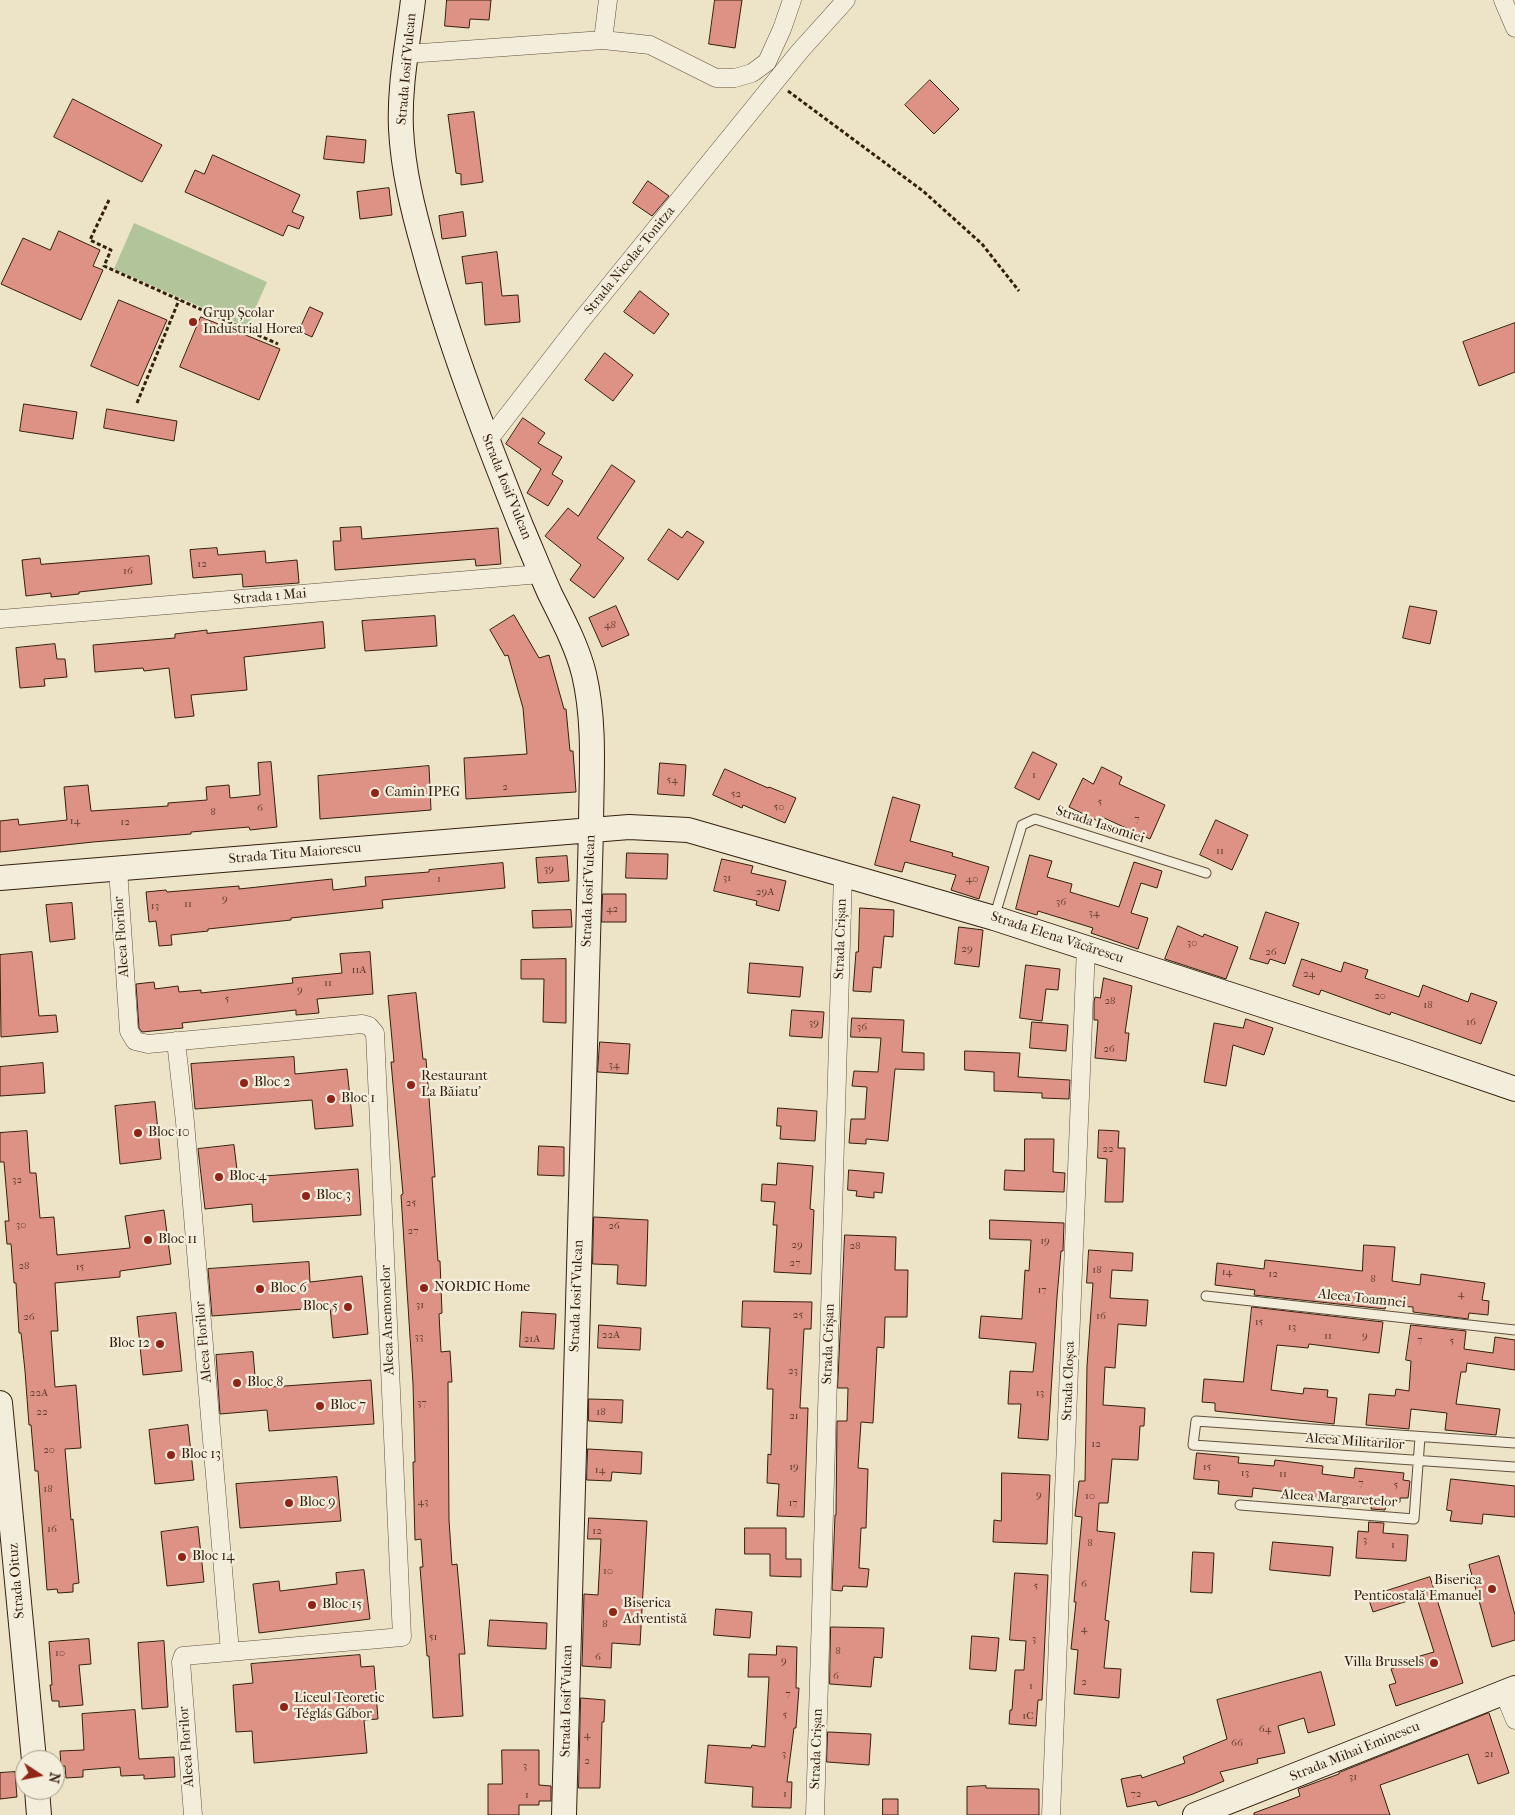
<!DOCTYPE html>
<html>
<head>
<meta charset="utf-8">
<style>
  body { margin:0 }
  #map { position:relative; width:1515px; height:1815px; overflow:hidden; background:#ede4c7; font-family:"IM FELL French Canon",serif }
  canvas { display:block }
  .north { position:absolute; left:15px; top:1750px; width:50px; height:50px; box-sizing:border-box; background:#f3eddb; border:1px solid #a79b89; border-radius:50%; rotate:101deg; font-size:14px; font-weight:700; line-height:20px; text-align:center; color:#341f0d }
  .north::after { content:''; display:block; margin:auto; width:18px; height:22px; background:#8f2418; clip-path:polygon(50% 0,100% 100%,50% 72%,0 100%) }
</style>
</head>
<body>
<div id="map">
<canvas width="1515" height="1815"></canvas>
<div class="north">N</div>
</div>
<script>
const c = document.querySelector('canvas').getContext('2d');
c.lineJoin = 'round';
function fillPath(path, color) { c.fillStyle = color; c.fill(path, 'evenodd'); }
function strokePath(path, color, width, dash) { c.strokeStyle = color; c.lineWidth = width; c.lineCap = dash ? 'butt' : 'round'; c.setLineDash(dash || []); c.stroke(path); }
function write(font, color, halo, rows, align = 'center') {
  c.font = font + ' "IM FELL French Canon",serif'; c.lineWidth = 4.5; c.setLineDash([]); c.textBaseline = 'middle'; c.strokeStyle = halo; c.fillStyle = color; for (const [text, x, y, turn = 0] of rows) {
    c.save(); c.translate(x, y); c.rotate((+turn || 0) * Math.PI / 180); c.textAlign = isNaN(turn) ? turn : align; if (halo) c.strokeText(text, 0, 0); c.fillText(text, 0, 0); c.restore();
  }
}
const green = new Path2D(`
  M134,223L267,282L247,327L114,269Z`);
const building = new Path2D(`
  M447,0H491L489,20L470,19L469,28L445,26Z
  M715,0H742L735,48L709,44Z
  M930,80L959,109L934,134L905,105Z
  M73,99L162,145L142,182L54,137Z
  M474,112L483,182L461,185V174L456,173L448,115Z
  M327,136L366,140L364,163L324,159Z
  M213,155L300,195L292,212L304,217L299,229L288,225L283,236L185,192L195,170L204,174Z
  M648,181L669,196L652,216L633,203Z
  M389,188L392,215L360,219L357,192Z
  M463,212L466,236L442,239L439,216Z
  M59,231L100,250L93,266L103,270L81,320L1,284L23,238L50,250Z
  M497,252L502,296L518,295L520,322L485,325L482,282L466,284L462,257Z
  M640,291L669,314L654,334L624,312Z
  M119,300L167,320L138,386L91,366Z
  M310,307L323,313L312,337L299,331Z
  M201,317L280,349L259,400L180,367Z
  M1515,323V372L1479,386L1463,342Z
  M605,353L633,375L613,401L585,380Z
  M24,404L77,412L73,439L20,431Z
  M107,409L177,421L174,441L104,428Z
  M523,418L545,433L538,443L562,457L552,474L563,481L548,506L527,493L541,469L506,444Z
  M612,465L635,481L597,538L624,558L594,598L570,580L581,565L545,536L568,508L578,516Z
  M361,527L362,539L498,528L501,564L476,566L475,559L335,570L333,541H341L340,528Z
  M669,529L682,538L687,531L704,542L678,580L648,560Z
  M217,548L218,555L265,551L266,563L297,560L299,583L243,587L242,574L193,578L190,550Z
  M149,556L152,584L79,592V594L51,597V593L26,596L22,560L40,558L41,564Z
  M616,606L629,635L602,647L589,618Z
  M1410,606L1437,611L1430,644L1403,638Z
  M514,615L539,658L549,655L564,709H566L570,751H573L576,792L466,799L464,758L527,754L523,708L508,655L505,656L490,630Z
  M435,616L437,646L365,651L362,621Z
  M323,622L325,648L244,657L247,690L191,695L194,716L175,718L169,668L144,671L143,668L95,672L93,645L175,638V634L207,630V633Z
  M55,644L57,659H65L67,677L44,679L45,686L20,688L16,648Z
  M1033,752L1057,764L1039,800L1015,788Z
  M271,762L277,827L250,830L249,827L191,832V834L93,842L0,852V821L18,819L19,825L67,820L64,787L88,785L91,811L168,806V803L207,800L206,787L229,785L230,798L260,795L258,763Z
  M660,763L686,765L684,796L658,794Z
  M429,766L431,810L320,819L318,776Z
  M1102,767L1122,777L1119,784L1165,805L1150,839L1102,817L1100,822L1069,807L1083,778L1093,784Z
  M725,769L768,788L769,787L796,798L785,823L743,805L742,808L713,795Z
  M893,797L920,805L910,841L953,853L952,856L989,867L979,899L951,890L956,875L905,862L902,872L875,865Z
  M1216,820L1248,835L1232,870L1200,855Z
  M627,853L668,854L667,879L626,878Z
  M1030,855L1052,861L1047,877L1072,884L1070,892L1119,907L1134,862L1162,871L1157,888L1141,883L1131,913L1148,918L1138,949L1091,933L1093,928L1038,911L1037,915L1016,909Z
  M567,856L569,881L538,883L536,858Z
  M722,859L753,866L751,873L786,881L779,911L756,905L757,901L714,891Z
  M503,863L505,888L382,900L383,908L291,918V920L208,929V931L171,935L172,945L159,946L156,921L149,922L146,892L166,890L167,892L239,886V889L332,879L333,890L366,886L365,877L429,872V870Z
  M603,894H626V922H602Z
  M72,903L75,939L50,942L46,905Z
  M860,908L894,910L893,937L884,936L881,968L873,967L871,992L853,991L856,952H858Z
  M571,910L572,927L533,928L532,911Z
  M1266,912L1299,923L1285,964L1270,959L1268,964L1250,959Z
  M1178,926L1203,937L1204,934L1238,947L1226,979L1165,959Z
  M959,927L983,930L979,967L955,964Z
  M32,952L39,1016L56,1015L58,1032L1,1037L0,955Z
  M370,952L373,994L317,999L319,1013L296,1015V1010L182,1023L183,1028L142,1032L139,1028L136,984L154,982L155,989L178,986L179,992L201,990V993L293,983L292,978L342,973L340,954Z
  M566,959V1023L543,1022L544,979H521V960Z
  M1302,959L1341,972L1344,962L1368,970L1365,978L1419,997L1423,985L1468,1002L1471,993L1497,1002L1481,1044L1391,1012L1390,1015L1321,990L1319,995L1293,986Z
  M750,963L803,967L800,997L748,993Z
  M1026,965L1060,969L1058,990L1046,989L1042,1021L1020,1018Z
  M1104,978L1132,986L1125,1033H1129L1126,1061L1095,1058L1098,1020H1094V1002L1095,997L1100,998Z
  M416,993L423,1059H426L435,1177H432L438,1261H440L442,1313L439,1314L441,1352L450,1351L452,1382H448L449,1520L452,1565L457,1564L465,1654H459L463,1716L433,1718L429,1656H427L420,1567H423L421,1539L415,1540L413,1462H415L413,1384L401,1195L403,1194L391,1062H394L388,996Z
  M792,1010L824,1012L822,1038L790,1036Z
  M852,1018L904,1020L902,1052L924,1053V1070L895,1069L888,1141L866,1139V1144L849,1143L851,1119H865L867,1087L852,1086L854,1071L878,1072L881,1038L851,1037Z
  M1246,1019L1273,1028L1264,1055L1233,1045L1226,1086L1204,1082L1214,1023L1243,1028Z
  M1032,1022L1068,1025L1066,1051L1030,1048Z
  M600,1042L630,1044L628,1074L598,1072Z
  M965,1051L1020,1053L1018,1077L1070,1080L1069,1099L1042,1098V1093L994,1091V1072L965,1070Z
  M294,1057L295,1074L347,1069L353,1126L315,1129L312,1100L195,1109L191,1064Z
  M43,1063L45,1093L0,1096V1067Z
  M155,1102L161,1159L120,1164L115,1106Z
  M778,1108L817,1111L815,1141L780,1139L781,1126H777Z
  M1099,1130L1119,1131L1118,1148H1125L1123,1202H1105L1107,1159L1098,1158Z
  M27,1131L30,1173H36L40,1218L54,1217L57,1255L130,1248L125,1216L164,1210L171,1264L120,1271V1277L55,1283L58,1331H51L55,1387L76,1385L81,1448L65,1449L71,1520L73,1519L79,1583L73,1584V1592L58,1593L57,1589L47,1590L38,1471H35L31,1425H29L25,1371L21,1333H19L16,1283H14L11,1244H7L5,1221H9L4,1162H0V1133Z
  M1025,1139H1054L1053,1172L1065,1173L1064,1192L1004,1190L1005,1170L1024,1171Z
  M234,1145L238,1178L358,1169L361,1215L253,1222L252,1204L205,1209L198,1149Z
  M539,1146L564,1147V1176L538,1175Z
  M778,1163L813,1166L810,1209L814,1210L811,1274L774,1272L777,1225H773L775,1202L761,1201L762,1184L776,1185Z
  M849,1170L884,1173L882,1193L874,1192V1198L856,1196L857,1191L848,1190Z
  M594,1217L648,1220L646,1286L617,1284L618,1265L593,1264Z
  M990,1220L1064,1223L1063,1251H1061L1057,1297L1048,1440L1018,1438L1021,1404H1008L1010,1371L1033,1372L1036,1343L979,1338L981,1316L1022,1319L1025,1270L1029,1271L1031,1240L990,1239Z
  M845,1235L896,1237L895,1270H908L907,1317H885L884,1348L877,1347L873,1423L861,1422L858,1468L868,1469L866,1528H861L859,1568L869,1569L867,1587L843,1586L842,1591L832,1590L835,1515H836L837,1421H847L848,1388H838Z
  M1364,1245L1395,1247L1392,1281L1420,1285L1421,1274L1485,1283L1482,1300L1489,1301L1488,1315L1469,1313L1468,1319L1413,1312V1307L1386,1305L1385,1309L1254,1295L1255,1290L1215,1285L1217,1263L1264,1269L1265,1260L1362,1271Z
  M1089,1250L1133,1253L1132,1271L1112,1270L1110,1298L1148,1300L1146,1326L1118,1324L1115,1368L1105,1367L1103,1405L1145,1408L1144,1426H1140L1138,1460L1112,1459L1108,1503H1099L1097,1531L1115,1533L1105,1620L1109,1621L1104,1668L1121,1669L1119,1698L1074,1694L1078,1650L1071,1649L1076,1602H1074L1082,1517L1075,1516L1079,1481H1085L1087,1366L1093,1283H1087Z
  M309,1262L310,1282L362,1276L368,1334L333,1338L330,1307L212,1316L208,1269Z
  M743,1301L812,1302L811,1329H804L800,1408H808L804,1517L777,1516L779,1484L767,1483L768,1454L771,1455L773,1389H767L770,1328L742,1327Z
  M1252,1307L1383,1322L1379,1353L1309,1344L1308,1348L1277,1345L1271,1390L1303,1394L1304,1388L1328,1390L1327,1397L1337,1398L1334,1424L1215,1411V1403L1202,1402L1204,1379L1243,1382Z
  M522,1312L556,1314L554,1349L520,1347Z
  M176,1313L182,1371L143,1375L137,1317Z
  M599,1325L641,1328L640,1350L598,1348Z
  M1411,1325L1466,1331L1464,1349L1493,1353L1495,1337L1515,1340V1370L1467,1363L1466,1372H1461L1456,1404L1500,1409L1496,1435L1445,1430L1447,1413L1411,1409L1409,1429L1366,1425L1369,1394L1395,1396L1396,1389L1409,1391L1411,1361L1406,1360Z
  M253,1352L256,1388L371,1380L374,1424L269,1431L267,1410L220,1414L216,1355Z
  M589,1399L623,1400L622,1423L589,1421Z
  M188,1425L194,1480L155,1484L149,1430Z
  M588,1449L642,1452L641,1474L612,1472L611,1481L587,1480Z
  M1197,1453L1239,1457L1238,1463L1274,1466L1275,1460L1323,1466L1322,1474L1354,1478L1355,1468L1404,1473L1403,1480L1410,1481L1408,1498H1400V1502L1387,1501L1385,1510L1371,1509L1372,1501L1329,1497L1328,1501L1296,1498L1297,1493L1253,1488L1252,1497L1218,1494L1219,1481L1194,1479Z
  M1002,1473L1050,1475L1047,1544L993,1542L994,1520L1001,1521Z
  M337,1477L341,1521L240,1528L236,1484Z
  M1451,1479L1515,1486V1517L1483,1514L1482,1524L1450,1521L1452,1511L1447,1510Z
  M589,1518L647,1521L640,1645L612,1643L611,1668L582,1666L584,1594L598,1595L601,1539H588Z
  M1369,1522L1384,1523L1383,1533L1408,1535L1406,1561L1356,1558L1358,1531L1368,1532Z
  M198,1527L204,1582L167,1586L161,1532Z
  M745,1528H786V1559H801V1577L770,1576V1554H745Z
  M1273,1542L1333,1547L1330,1576L1270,1570Z
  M1193,1552L1214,1553L1212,1593L1191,1592Z
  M1499,1556L1515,1615V1640L1492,1647L1469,1565Z
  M364,1570L370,1619L259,1633L253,1584L279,1581L280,1591L337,1584L336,1573Z
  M1015,1573L1048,1575L1042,1700H1038L1036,1726L1009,1724L1010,1710H1012L1015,1670H1024L1026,1641L1010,1640Z
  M1430,1577L1463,1683L1396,1706L1389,1685L1396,1683L1391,1669L1414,1661L1413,1658L1434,1652L1417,1598L1373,1612L1368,1597Z
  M716,1609L752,1612L750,1638L714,1635Z
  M490,1620L547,1623L546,1649L488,1646Z
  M831,1627L884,1628L882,1658L874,1657L871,1687L830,1684Z
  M972,1636L999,1638L996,1671L970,1669Z
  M89,1639L91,1664L79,1665L83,1705L59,1707V1701H52L50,1685H52L49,1642Z
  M164,1641L168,1707L142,1709L138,1643Z
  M777,1646L797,1647L796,1688H799L796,1728H794L787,1782H792L791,1808L752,1807L753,1787L705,1783L708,1745L751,1748L752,1745L765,1747L769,1677H748L749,1654L776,1655Z
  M360,1655L361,1667L374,1666L378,1719L364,1720L367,1753L254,1763L252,1731L236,1732L233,1685L253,1683L251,1664Z
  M1321,1672L1335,1725L1308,1733L1304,1718L1278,1726L1285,1753L1257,1759L1258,1763L1220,1772L1224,1781L1193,1794L1158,1806L1156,1801L1127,1807L1121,1779L1141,1775L1142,1778L1185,1763L1183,1757L1227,1739L1217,1700Z
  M581,1698L605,1700L604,1722H602L600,1788H579Z
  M135,1710L139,1759L174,1757L175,1777L144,1779V1775L121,1776L120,1767L83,1770V1777L66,1778L65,1766H61L60,1751L84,1750L82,1714Z
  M1489,1713L1509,1773L1478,1784L1468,1754L1380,1785L1390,1815H1254V1813L1300,1796L1298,1789L1339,1774V1773Z
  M828,1732L871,1734L869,1765L827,1762Z
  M502,1750H539V1785L551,1786V1801H539V1805H519V1815H488V1784H502Z
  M15,1772L17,1797L0,1799V1773Z
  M986,1786V1788L1039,1789V1815H967V1787Z
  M883,1799H898V1815H883Z`);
const path = new Path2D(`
  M788,91L923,191L982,244L1019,291
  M109,200L90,240L111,250L104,266L278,344
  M137,403L179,300`);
const lane = new Path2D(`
  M994,918L1022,825L1035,819L1206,873
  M1206,1296L1515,1330
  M1515,1443L1196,1421L1193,1445L1515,1467
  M1240,1505L1414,1519L1420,1437`);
const street = new Path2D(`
  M1503,0L1515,28
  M603,40L608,0
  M407,54L603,40L650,45L716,78H735L752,73L767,62L782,29L792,0
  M487,442L580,322L800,51L846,0
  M0,619L541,574
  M118,869L129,1031L135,1041L148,1044L362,1024L369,1026L375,1033L402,1637L183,1656L181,1662L193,1815
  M176,1041L185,1122L230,1652
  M1504,1693L1515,1720
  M815,1815L843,874
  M1051,1815L1086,947`);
const secondary = new Path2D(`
  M413,0C408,43 399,86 401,129C403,170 413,210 424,249C449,343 485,435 521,526C531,549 540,572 550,594C563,620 577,646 584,674C596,725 591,778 591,829L564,1815
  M0,878L629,827L688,830L994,918L1407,1052L1515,1089
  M0,1403L34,1760
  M37,1790L39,1815
  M1195,1815L1515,1688`);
const markers = [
  [193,322,5,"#8f2418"],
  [375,793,5,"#8f2418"],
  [244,1083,5,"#8f2418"],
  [411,1085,5,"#8f2418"],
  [331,1099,5,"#8f2418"],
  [138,1133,5,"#8f2418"],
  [219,1177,5,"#8f2418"],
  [306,1196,5,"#8f2418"],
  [148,1240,5,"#8f2418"],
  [424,1288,5,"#8f2418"],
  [260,1289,5,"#8f2418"],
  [348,1307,5,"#8f2418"],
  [160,1344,5,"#8f2418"],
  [237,1383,5,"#8f2418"],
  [320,1406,5,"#8f2418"],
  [171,1455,5,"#8f2418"],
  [289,1503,5,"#8f2418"],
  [182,1557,5,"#8f2418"],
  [1492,1589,5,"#8f2418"],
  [312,1605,5,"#8f2418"],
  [613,1612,5,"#8f2418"],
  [1434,1663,5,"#8f2418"],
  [284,1707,5,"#8f2418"]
];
const numberNames = [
  ["12",202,564],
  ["16",128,571],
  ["48",610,625],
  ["1",1034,775],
  ["54",672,780],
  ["2",505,787],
  ["52",736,794],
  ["5",1100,802],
  ["50",779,807],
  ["6",260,808],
  ["8",213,812],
  ["7",1137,819],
  ["14",75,821],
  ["12",125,822],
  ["11",1220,851],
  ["39",549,869],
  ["31",727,878],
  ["1",439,879],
  ["40",972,879],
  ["29A",765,892],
  ["9",225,899],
  ["36",1061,902],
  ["11",188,904],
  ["13",155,906],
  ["42",612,909],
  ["34",1094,913],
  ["30",1192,943],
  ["29",967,949],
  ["26",1271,952],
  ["11A",359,970],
  ["24",1309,974],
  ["11",328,983],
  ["9",300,990],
  ["20",1380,996],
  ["5",227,999],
  ["28",1110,1001],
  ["18",1428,1005],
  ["16",1471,1022],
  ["39",814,1023],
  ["36",862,1027],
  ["26",1109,1049],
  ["34",614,1065],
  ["22",1108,1149],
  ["32",17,1180],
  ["25",411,1203],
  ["30",21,1225],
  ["26",614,1226],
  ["27",413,1231],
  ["19",1045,1241],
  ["29",797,1245],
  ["28",855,1246],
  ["27",795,1263],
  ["28",24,1266],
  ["15",80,1267],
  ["18",1097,1270],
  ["14",1227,1272],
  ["12",1273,1274],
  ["8",1373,1279],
  ["17",1042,1290],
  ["4",1461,1294],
  ["31",420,1305],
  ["25",798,1315],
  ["16",1101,1316],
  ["26",29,1317],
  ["15",1259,1322],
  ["13",1292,1327],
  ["22A",611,1335],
  ["11",1328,1336],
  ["9",1365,1336],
  ["33",419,1337],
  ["21A",532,1339],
  ["7",1420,1340],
  ["5",1452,1341],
  ["23",793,1371],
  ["22A",39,1393],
  ["13",1040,1393],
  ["37",422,1403],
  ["22",42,1412],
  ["18",601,1412],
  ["21",794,1416],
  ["12",1096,1444],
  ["20",49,1450],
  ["19",794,1467],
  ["15",1207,1467],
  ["14",600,1470],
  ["13",1245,1473],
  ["11",1283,1474],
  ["7",1361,1483],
  ["5",1396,1485],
  ["18",48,1489],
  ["9",1039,1495],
  ["10",1090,1496],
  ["43",423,1502],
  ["17",793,1503],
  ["16",52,1529],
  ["12",597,1531],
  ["3",1365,1540],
  ["8",1090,1543],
  ["1",1393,1545],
  ["10",608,1571],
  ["6",1084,1584],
  ["5",1036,1586],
  ["8",605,1624],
  ["4",1084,1629],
  ["51",433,1637],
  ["3",1034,1639],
  ["8",838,1651],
  ["10",60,1653],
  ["6",598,1657],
  ["9",784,1661],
  ["6",836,1676],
  ["2",1084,1682],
  ["1",1031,1686],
  ["7",788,1694],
  ["5",785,1715],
  ["1C",1028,1716],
  ["64",1265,1729],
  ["4",587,1735],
  ["66",1237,1743],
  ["3",784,1754],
  ["21",1489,1754],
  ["2",587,1761],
  ["3",525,1766],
  ["31",1353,1777],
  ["1",785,1794],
  ["72",1136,1794],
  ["1",527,1795]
];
const streetNames = [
  ["Strada Iosif Vulcan",407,69,-85],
  ["Strada Nicolae Tonitza",630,261,-51],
  ["Strada Iosif Vulcan",506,487,68],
  ["Strada 1 Mai",270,597,-5],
  ["Strada Iasomiei",1100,825,18],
  ["Strada Titu Maiorescu",295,854,-5],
  ["Strada Iosif Vulcan",589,891,-88],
  ["Aleea Florilor",122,937,-94],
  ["Strada Elena Văcărescu",1057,938,18],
  ["Strada Crișan",841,939,-88],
  ["Strada Iosif Vulcan",577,1296,-88],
  ["Aleea Toamnei",1362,1299,6],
  ["Aleea Anemonelor",388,1320,-92],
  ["Aleea Florilor",204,1342,-95],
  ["Strada Crișan",829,1344,-88],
  ["Strada Cloșca",1069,1381,-88],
  ["Aleea Militarilor",1355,1442,4],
  ["Aleea Margaretelor",1339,1499,4],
  ["Strada Oituz",17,1581,-95],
  ["Strada Iosif Vulcan",567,1701,-89],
  ["Aleea Florilor",187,1747,-94],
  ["Strada Crișan",817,1749,-88],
  ["Strada Mihai Eminescu",1355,1752,-22]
];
const poiNames = [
  ["Grup Școlar",203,314],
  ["Industrial Horea",203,330],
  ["Camin IPEG",385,793],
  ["Restaurant",421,1077],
  ["La Băiatu'",421,1093],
  ["Bloc 2",254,1083],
  ["Bloc 1",341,1099],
  ["Bloc 10",148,1133],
  ["Bloc 4",229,1177],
  ["Bloc 3",316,1196],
  ["Bloc 11",158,1240],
  ["NORDIC Home",434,1288],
  ["Bloc 6",270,1289],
  ["Bloc 5",338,1307,"right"],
  ["Bloc 12",150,1344,"right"],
  ["Bloc 8",247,1383],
  ["Bloc 7",330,1406],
  ["Bloc 13",181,1455],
  ["Bloc 9",299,1503],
  ["Bloc 14",192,1557],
  ["Biserica",1482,1581,"right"],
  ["Penticostală Emanuel",1482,1597,"right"],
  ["Biserica",623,1604],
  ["Adventistă",623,1620],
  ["Bloc 15",322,1605],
  ["Villa Brussels",1424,1663,"right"],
  ["Liceul Teoretic",294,1699],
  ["Téglás Gábor",294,1715]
];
fillPath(green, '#b2c59a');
fillPath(building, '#de9286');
strokePath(building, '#341f0d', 1);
strokePath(lane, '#62503c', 11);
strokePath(street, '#62503c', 19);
strokePath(secondary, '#341f0d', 26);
strokePath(path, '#341f0d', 3, [4, 2.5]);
strokePath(lane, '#f3eddb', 9);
strokePath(street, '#f3eddb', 18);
strokePath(secondary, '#f3eddb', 24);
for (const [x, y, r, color] of markers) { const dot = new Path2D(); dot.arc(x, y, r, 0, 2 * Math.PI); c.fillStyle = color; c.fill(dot); strokePath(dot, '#f3eddb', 2); }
write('11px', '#5e3c2b', null, numberNames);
write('14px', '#341f0d', '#f3eddb', streetNames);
write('14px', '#341f0d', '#f3eddb', poiNames, 'left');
</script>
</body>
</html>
